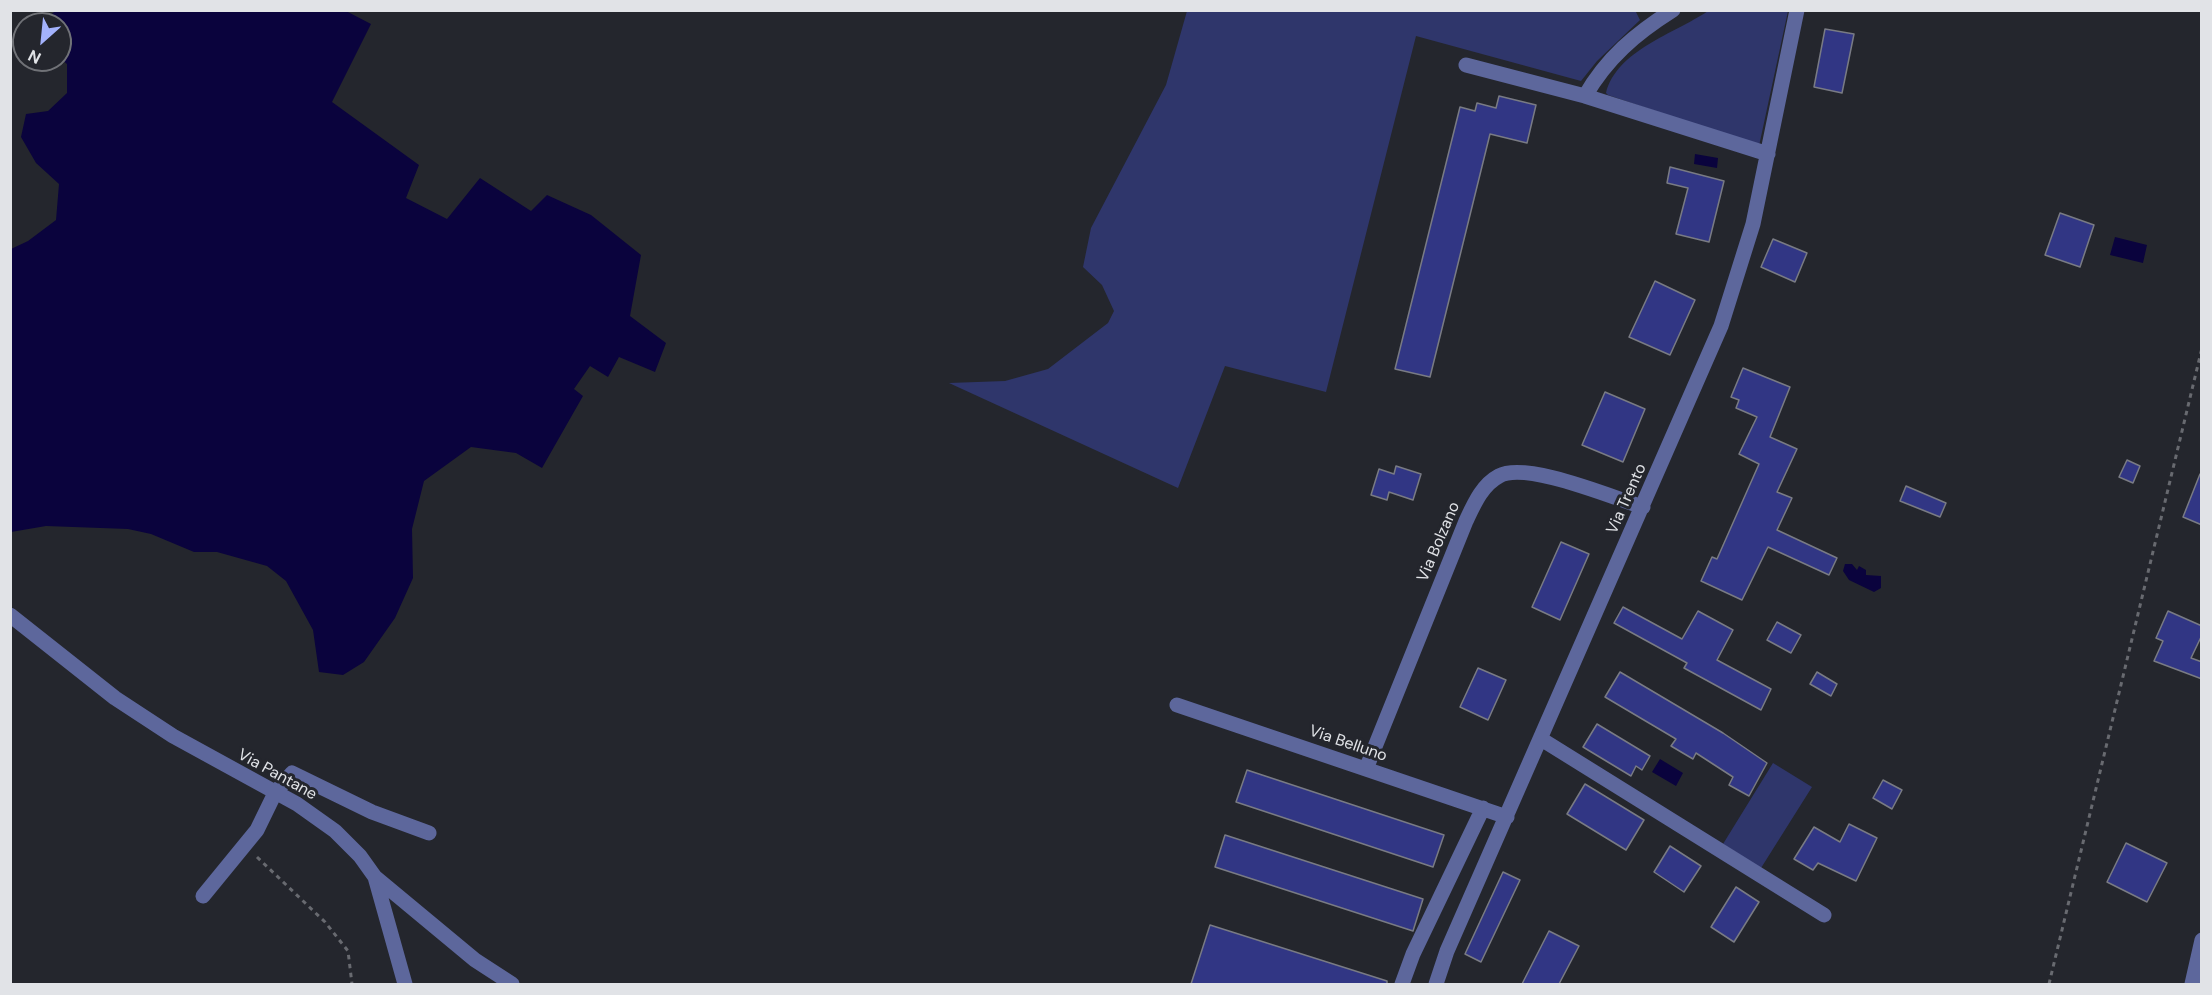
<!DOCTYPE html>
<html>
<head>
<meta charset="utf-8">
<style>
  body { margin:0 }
  #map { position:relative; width:2212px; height:995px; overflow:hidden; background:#24262d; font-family:"DM Sans",sans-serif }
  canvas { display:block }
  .frame { position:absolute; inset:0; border:12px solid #e1e3e7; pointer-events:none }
  .north { position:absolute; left:12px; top:12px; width:60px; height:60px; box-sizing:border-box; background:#24262d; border:2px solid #707277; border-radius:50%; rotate:207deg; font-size:16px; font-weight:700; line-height:24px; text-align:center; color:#e1e3e7 }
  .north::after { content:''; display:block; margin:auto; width:21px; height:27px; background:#a3b2fc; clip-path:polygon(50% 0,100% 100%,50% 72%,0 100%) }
</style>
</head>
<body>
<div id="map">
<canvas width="2212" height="995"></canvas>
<div class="frame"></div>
<div class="north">N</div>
</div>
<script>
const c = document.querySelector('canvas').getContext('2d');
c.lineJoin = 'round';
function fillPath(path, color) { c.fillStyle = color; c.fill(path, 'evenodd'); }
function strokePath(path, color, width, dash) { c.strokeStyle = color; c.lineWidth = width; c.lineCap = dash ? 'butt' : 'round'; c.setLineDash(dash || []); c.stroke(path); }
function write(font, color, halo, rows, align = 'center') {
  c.font = font + ' "DM Sans",sans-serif'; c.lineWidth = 6; c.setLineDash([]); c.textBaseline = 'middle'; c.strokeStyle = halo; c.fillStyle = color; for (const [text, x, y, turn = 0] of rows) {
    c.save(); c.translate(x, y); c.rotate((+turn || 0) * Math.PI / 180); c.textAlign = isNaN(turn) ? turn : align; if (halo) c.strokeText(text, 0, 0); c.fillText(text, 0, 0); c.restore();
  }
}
const green = new Path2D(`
  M1635,10L1640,20L1597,61L1581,81L1416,36L1326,392L1225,366L1178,488L949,383L1005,381L1048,369L1108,323L1114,311L1102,285L1083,267L1091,228L1166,85L1187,11Z
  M1708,11H1788L1759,146L1608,95L1606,93C1617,50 1674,34 1708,11Z
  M1773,763L1812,787L1761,868L1723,844Z`);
const water = new Path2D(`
  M55,11H346L371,24L332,102L419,165L406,198L447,219L480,178L531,211L547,195L591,215L641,255L630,316L666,343L655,372L619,357L608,377L590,366L574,389L583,396L542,468L516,453L471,447L424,481L412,529L413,578L395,618L364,662L343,675L319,672L313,630L286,581L267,566L217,552H194L151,534L128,529L46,526L11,532V249L28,241L56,220L59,184L36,163L21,137L26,114L48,111L67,93V64L60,58V24H51V15Z
  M1695,154L1718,158L1717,168L1694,164Z
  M2115,237L2147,245L2143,263L2110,255Z
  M1845,564H1852L1857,570L1859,566L1866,570V575L1881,576V588L1874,592L1849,580L1843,571Z
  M1660,759L1683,773L1676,786L1652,772Z`);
const building = new Path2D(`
  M1825,29L1854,34L1842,93L1814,87Z
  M1499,96L1536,105L1527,143L1490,134L1430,377L1395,369L1460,107L1475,111L1477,103L1496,108Z
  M1670,167L1724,181L1709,242L1676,234L1688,188L1667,183Z
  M2060,213L2094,225L2080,267L2045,255Z
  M1773,239L1807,253L1795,282L1761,267Z
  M1655,281L1695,300L1670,355L1629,337Z
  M1743,368L1790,387L1770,437L1797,449L1777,492L1792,498L1777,530L1837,558L1829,575L1768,547L1742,600L1701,581L1712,557L1717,559L1759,464L1739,454L1757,417L1736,408L1739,400L1731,397Z
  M1605,392L1645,409L1623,462L1582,445Z
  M2127,460L2140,466L2133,483L2119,477Z
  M1396,466L1421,474L1413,500L1389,492L1387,500L1371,495L1379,469L1394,474Z
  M2200,474H2202V525L2183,517Z
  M1906,486L1946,503L1940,517L1900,501Z
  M1561,542L1589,554L1560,620L1532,607Z
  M1623,607L1682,639L1698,611L1733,630L1717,660L1771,689L1761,710L1684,668L1687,663L1614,623Z
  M2168,611L2202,626V635L2191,658L2202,662V679L2154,661L2163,641L2156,638Z
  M1777,622L1801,635L1791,653L1767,640Z
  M1478,668L1506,680L1488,720L1460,707Z
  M1620,672L1723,733L1767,763L1749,796L1729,785L1733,777L1696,753L1693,759L1671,746L1676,739L1605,697Z
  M1817,672L1837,684L1831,696L1810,684Z
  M1597,724L1650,756L1642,770L1636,766L1631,776L1583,747Z
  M1247,770L1444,835L1433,867L1236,802Z
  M1883,780L1902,790L1892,809L1873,798Z
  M1585,784L1644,820L1626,850L1567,814Z
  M1849,824L1877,838L1856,881L1818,863L1813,870L1794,859L1814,827L1840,842Z
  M1225,835L1423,899L1413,931L1215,867Z
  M2126,843L2167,863L2147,902L2107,882Z
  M1670,846L1701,866L1684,892L1654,872Z
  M1503,872L1520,880L1481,962L1465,954Z
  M1736,887L1759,902L1734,942L1711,927Z
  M1210,925L1387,981V984H1191Z
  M1549,931L1579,946L1559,984H1522Z`);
const path = new Path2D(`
  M257,857L325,922L348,951L352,984
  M2049,984L2202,348`);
const minor = new Path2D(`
  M1466,65L1585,96L1768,154
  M1585,96C1607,58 1635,34 1673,10
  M10,615L115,698L173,736L297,804L335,831L360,856L375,877L475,960L512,984
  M1177,705L1507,817
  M1541,739L1824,915
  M1366,769L1466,521C1474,504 1482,485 1499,476C1526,461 1611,497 1643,507
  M375,877L405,984
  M203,896L257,830L275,793L292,773L372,812L429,833
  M1402,984L1413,954L1483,808
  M1436,984L1447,951L1721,326L1753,224L1797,10
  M2192,984L2202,940`);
const streetNames = [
  ["Via Trento",1627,499,-66],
  ["Via Bolzano",1439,542,-67],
  ["Via Belluno",1348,744,19],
  ["Via Pantane",277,775,29]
];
fillPath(green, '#2f366b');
fillPath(water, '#0a033d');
fillPath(building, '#313684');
strokePath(building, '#797b84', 1.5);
strokePath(path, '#686a70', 3, [4.5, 4.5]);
strokePath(minor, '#5d679c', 15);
write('16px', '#e1e3e7', '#24262d', streetNames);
</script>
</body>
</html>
